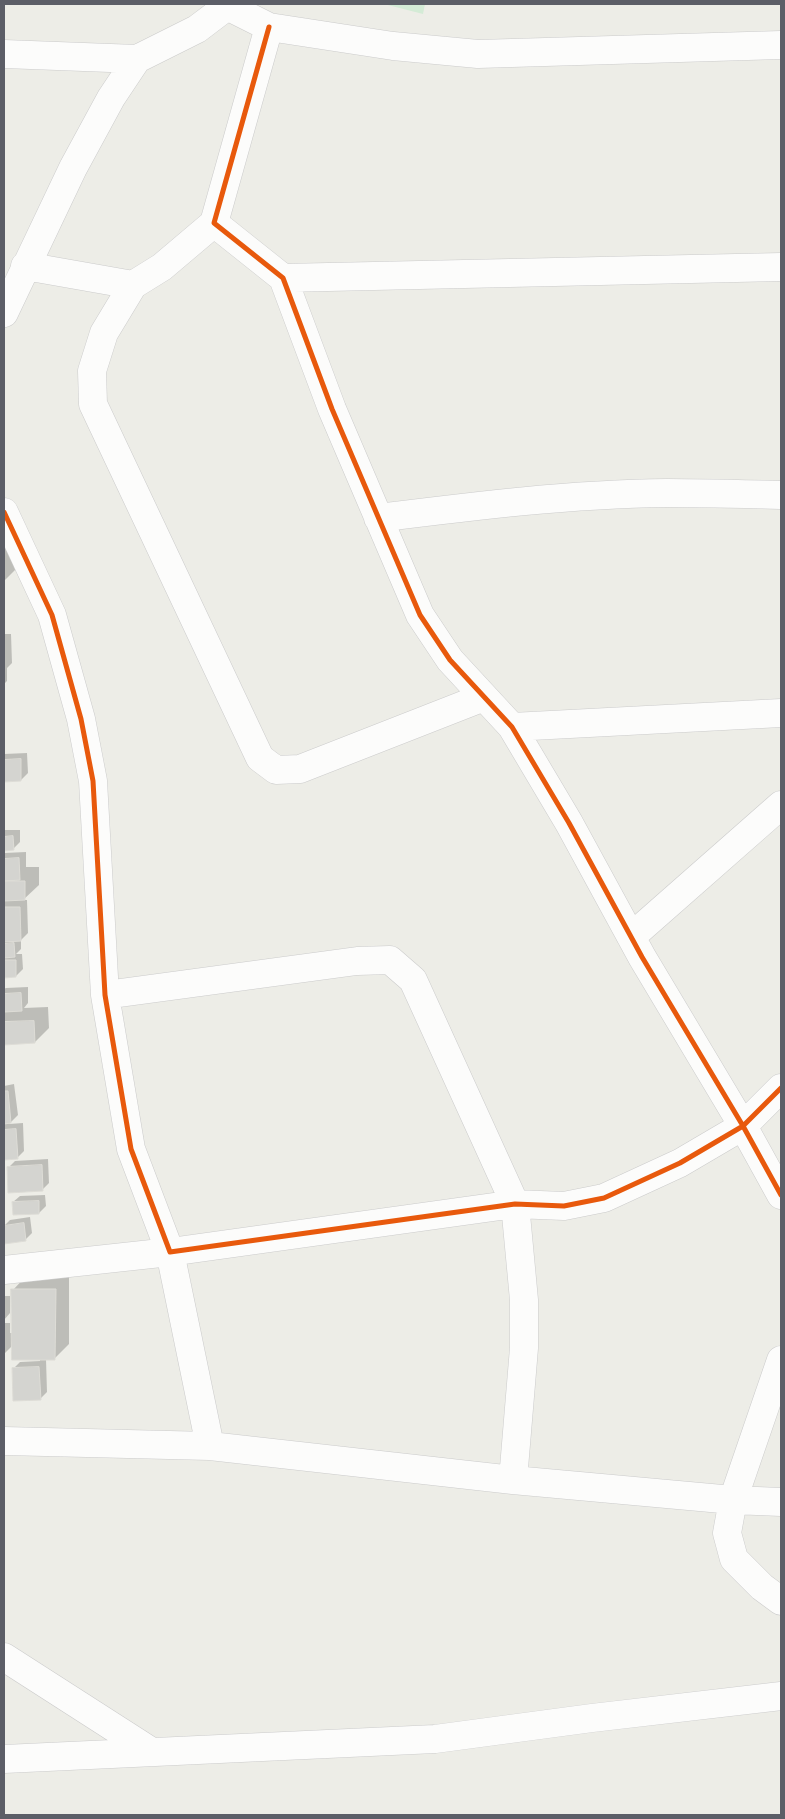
<!DOCTYPE html>
<html>
<head>
<meta charset="utf-8">
<style>
  body { margin:0 }
  #map { position:relative; width:785px; height:1819px; overflow:hidden; background:#edede7; font-family:"Alegreya Sans",sans-serif }
  canvas { display:block }
  .frame { position:absolute; inset:0; border:5px solid #5c5e67; pointer-events:none }
</style>
</head>
<body>
<div id="map">
<canvas width="785" height="1819"></canvas>
<div class="frame"></div>
</div>
<script>
const c = document.querySelector('canvas').getContext('2d');
c.lineJoin = 'round';
function fillPath(path, color) { c.fillStyle = color; c.fill(path, 'evenodd'); }
function strokePath(path, color, width, dash) { c.strokeStyle = color; c.lineWidth = width; c.lineCap = dash ? 'butt' : 'round'; c.setLineDash(dash || []); c.stroke(path); }
const green = new Path2D(`
  M384,4H425L423,14Z`);
const shadow = new Path2D(`
  M4,541H14L15,570L4,581Z
  M4,634H11L12,663L7,668V681L4,684Z
  M27,753L28,773L21,780L4,781V754Z
  M4,830H20V842L13,849H4Z
  M26,852V867H39V885L23,900H27L28,933L21,940V949L16,954H22L23,969L16,976L4,977V853Z
  M28,987V1003L24,1008L48,1007L49,1028L35,1042L4,1043V989L6,988Z
  M14,1084L18,1115L9,1124L23,1123L24,1151L17,1158L4,1159V1086Z
  M48,1159L49,1183L42,1190L8,1168L15,1161Z
  M45,1195L46,1206L39,1213L13,1202L20,1196Z
  M30,1217L32,1233L25,1240L5,1242L4,1226L10,1220Z
  M27,1275H69V1344L55,1358L46,1359L47,1392L40,1399L13,1369L20,1362L40,1361V1359L13,1345L4,1354V1323H10V1333H13V1290Z
  M4,1296H10V1313L4,1320Z`);
const building = new Path2D(`
  M21,759V781L4,782V760Z
  M13,836L14,850L4,851V837Z
  M19,858L20,880L4,881V859Z
  M4,881H25V900L4,901Z
  M4,907H20L21,941L4,942Z
  M14,943L15,957L4,958V944Z
  M4,960H16V977L4,978Z
  M21,993L22,1011L4,1012V994Z
  M34,1021L35,1043L4,1045V1022Z
  M4,1091H8L11,1123L4,1124Z
  M16,1129L18,1159L4,1160V1130Z
  M42,1165L43,1191L8,1193L7,1167Z
  M39,1201V1214L13,1215L12,1202Z
  M24,1223L26,1241L4,1244V1226Z
  M11,1289H56L55,1360H12Z
  M39,1367L41,1400L13,1401L12,1368Z`);
const minor = new Path2D(`
  M227,6L269,27L393,46L478,54L781,45
  M269,27L214,223L283,278L332,409L420,615L450,660L512,727L569,823L642,957L743,1126L781,1195
  M4,54L137,59
  M214,223L162,267L133,285L104,333L92,371L93,404L260,758L276,770L300,769L484,697
  M25,266L133,285
  M283,278L781,267
  M4,313L73,168L111,98L137,59L197,29L230,4
  M4,512L52,615L81,719L93,781L105,995L131,1149L170,1252L515,1204L564,1206L604,1198L680,1163L743,1126L781,1088
  M378,518C474,506 570,494 667,493C705,493 743,494 781,495
  M512,727L781,713
  M631,937L781,805
  M105,995L357,961L390,960L413,980L515,1204L524,1300V1348L513,1480
  M4,1270L170,1252L210,1446
  M781,1360L733,1500L727,1533L734,1559L762,1587L781,1601
  M4,1441L210,1446L513,1480L733,1500L781,1502
  M4,1657L152,1752
  M4,1759L435,1739L592,1718L781,1696`);
const cycleway = new Path2D(`
  M269,27L214,223L283,278L332,409L420,615L450,660L512,727L569,823L642,957L743,1126L781,1195
  M4,512L52,615L81,719L93,781L105,995L131,1149L170,1252L515,1204L564,1206L604,1198L680,1163L743,1126L781,1088`);
fillPath(green, '#d4ebd6');
fillPath(shadow, '#0003');
fillPath(building, '#d4d4d0');
strokePath(building, '#dddcd6', 1);
strokePath(minor, '#cbcbcb', 29);
strokePath(minor, '#fcfcfb', 28);
strokePath(cycleway, '#e8590c', 5);
</script>
</body>
</html>
